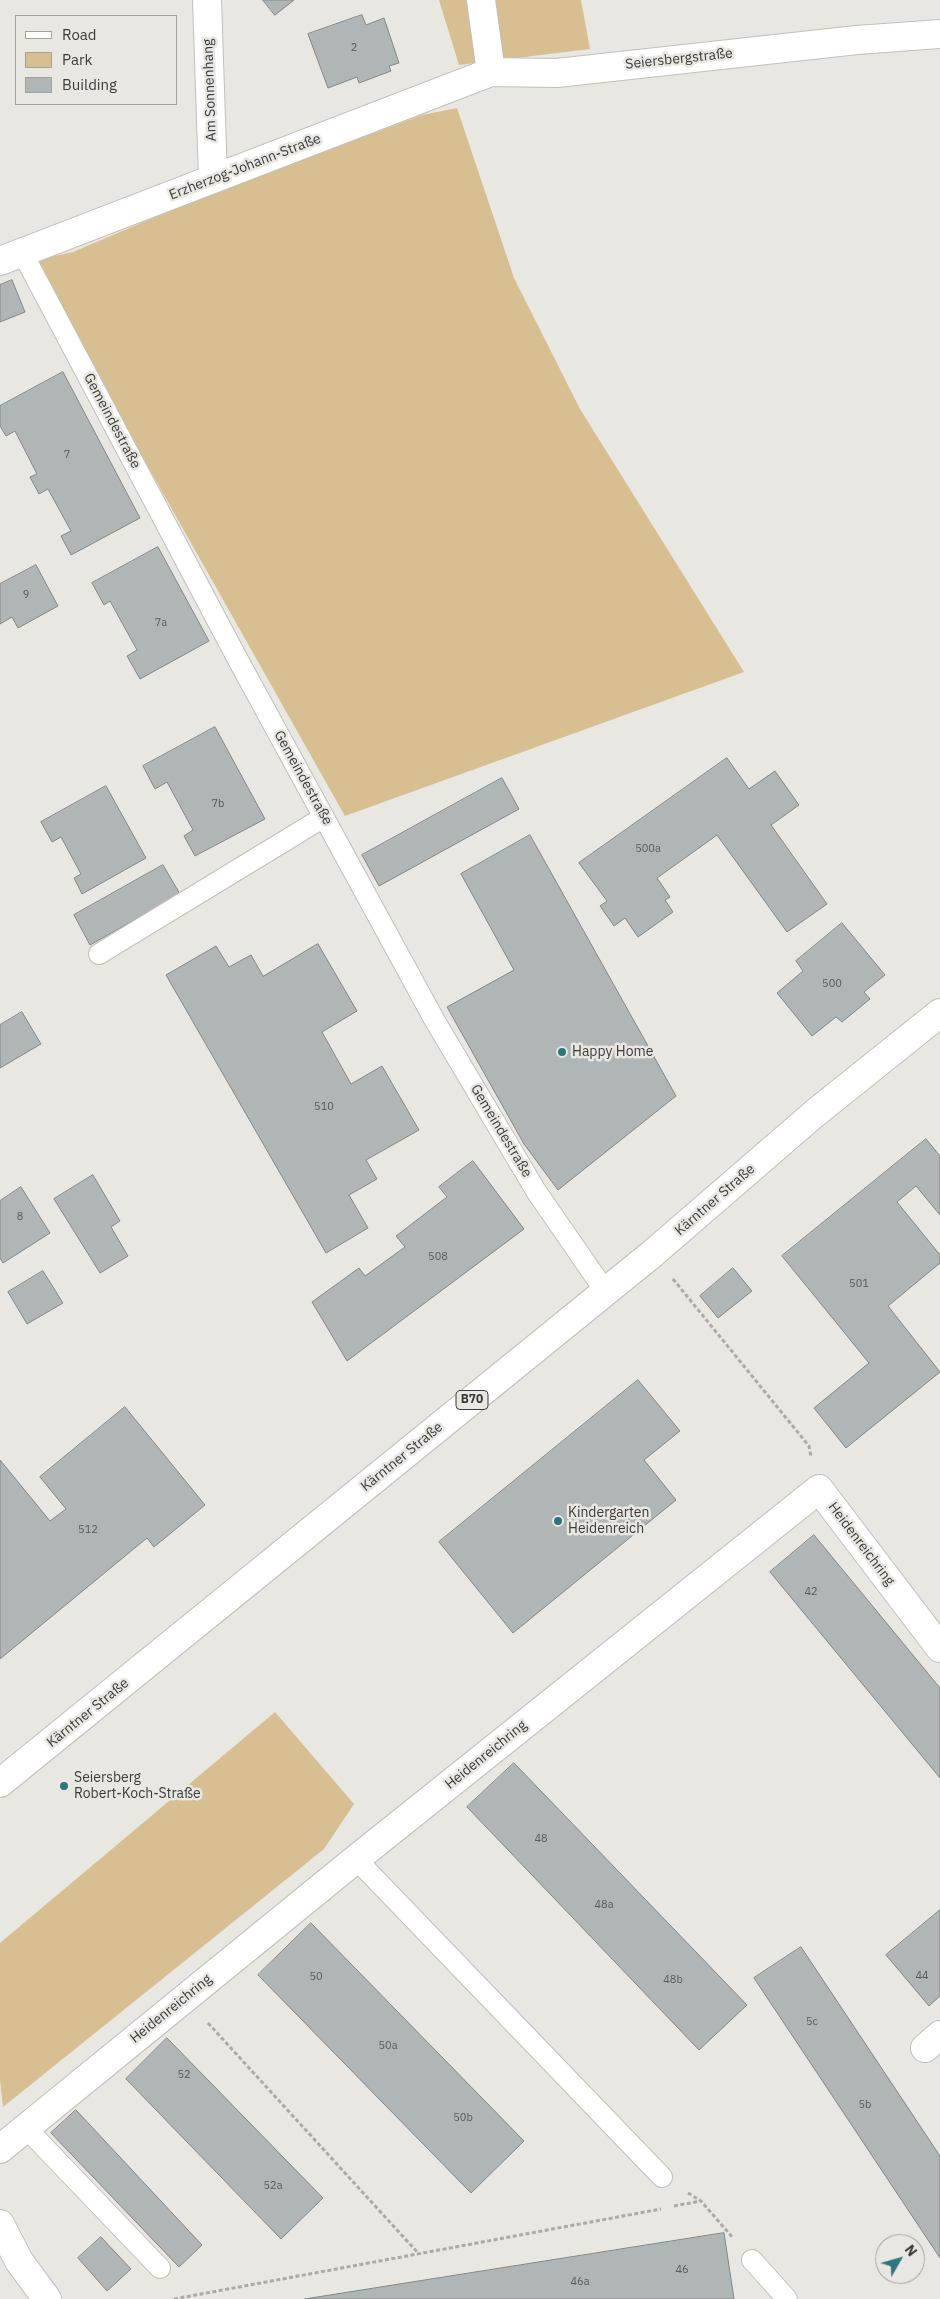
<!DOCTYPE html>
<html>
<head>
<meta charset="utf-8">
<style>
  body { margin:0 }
  #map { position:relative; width:940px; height:2299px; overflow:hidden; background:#e9e7e2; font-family:"IBM Plex Sans",sans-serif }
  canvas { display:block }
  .legend { position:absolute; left:15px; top:15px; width:162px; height:90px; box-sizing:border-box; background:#e9e7e2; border:1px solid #a4a29f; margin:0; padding:6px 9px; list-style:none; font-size:15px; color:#3c3b3a }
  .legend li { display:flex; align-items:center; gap:10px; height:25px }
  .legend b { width:25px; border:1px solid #a4a29f }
  .north { position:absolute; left:875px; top:2234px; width:50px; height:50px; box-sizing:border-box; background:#e9e7e2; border:1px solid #a4a29f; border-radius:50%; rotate:52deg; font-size:14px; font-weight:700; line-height:20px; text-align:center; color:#3c3b3a }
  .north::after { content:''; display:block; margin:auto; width:18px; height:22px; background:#2e767f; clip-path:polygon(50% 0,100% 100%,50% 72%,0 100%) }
</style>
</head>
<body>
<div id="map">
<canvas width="940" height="2299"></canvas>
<ul class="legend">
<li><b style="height:6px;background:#fff"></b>Road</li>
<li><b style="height:14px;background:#d7bf92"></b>Park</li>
<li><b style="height:14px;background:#b0b5b6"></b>Building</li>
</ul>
<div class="north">N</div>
</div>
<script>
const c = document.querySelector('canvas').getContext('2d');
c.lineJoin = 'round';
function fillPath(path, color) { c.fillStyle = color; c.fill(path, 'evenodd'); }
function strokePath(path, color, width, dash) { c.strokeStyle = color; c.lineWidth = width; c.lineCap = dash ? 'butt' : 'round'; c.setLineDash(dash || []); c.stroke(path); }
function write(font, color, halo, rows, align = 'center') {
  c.font = font + ' "IBM Plex Sans",sans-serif'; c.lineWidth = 5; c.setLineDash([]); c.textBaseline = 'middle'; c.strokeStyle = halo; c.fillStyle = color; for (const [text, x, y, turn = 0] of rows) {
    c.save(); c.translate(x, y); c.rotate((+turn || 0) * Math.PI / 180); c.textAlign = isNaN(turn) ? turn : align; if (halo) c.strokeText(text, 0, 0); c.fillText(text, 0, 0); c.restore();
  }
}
const green = new Path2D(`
  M439,0H581L590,49L459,65Z
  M457,108L514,278L580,409L744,672L345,816L32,261L73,252L200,198L422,115Z
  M275,1712L354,1804L324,1849L3,2107L0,2080V1943Z`);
const building = new Path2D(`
  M263,0H294L275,15Z
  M362,15L366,25L384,18L399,63L389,66L391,71L359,83L357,77L328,88L308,34Z
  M12,280L25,312L0,322V285Z
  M63,372L140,518L71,555L61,536L71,531L48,489L39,494L30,477L37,474L15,431L6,436L0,426V406Z
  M158,547L209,641L140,679L127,656L137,650L110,601L104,605L92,583Z
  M36,565L58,606L18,628L12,617L0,624V584Z
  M215,727L265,819L195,856L184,836L193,830L167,782L155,789L143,766Z
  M727,758L749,789L775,771L799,805L771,825L827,904L787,932L717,835L657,878L670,897L665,900L673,912L638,937L625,918L614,926L600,906L607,901L579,863Z
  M502,778L519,809L379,886L362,855Z
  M106,786L146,858L82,894L74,878L81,874L61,837L52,842L41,822Z
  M530,835L676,1096L558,1190L524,1144L447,1007L514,970L461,874Z
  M163,865L180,894L90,945L74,915Z
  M842,923L885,975L864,992L870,999L842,1022L836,1017L812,1036L777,993L803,971L796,961Z
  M318,944L357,1011L322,1032L351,1084L382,1066L419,1130L366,1160L377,1179L349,1195L368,1228L326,1253L166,975L216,946L229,967L251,955L263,976Z
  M22,1012L41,1044L0,1068V1025Z
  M926,1139L940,1156V1215L916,1186L897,1202L940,1255V1263L888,1306L940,1372L846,1448L814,1408L869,1363L782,1256Z
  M473,1161L524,1229L347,1361L312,1302L359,1268L365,1276L405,1247L396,1236L447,1197L439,1187Z
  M93,1175L120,1221L111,1227L128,1256L100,1273L54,1199Z
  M21,1187L50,1233L3,1263L0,1258V1201Z
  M733,1268L752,1291L718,1318L700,1296Z
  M43,1271L63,1303L27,1324L8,1292Z
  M638,1380L680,1431L644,1460L676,1500L513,1633L439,1542Z
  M125,1407L205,1505L154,1547L147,1538L0,1659V1460L50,1521L66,1509L40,1477Z
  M814,1535L940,1688V1778L770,1572Z
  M514,1763L747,2005L699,2050L467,1807Z
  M940,1910V1996L929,2006L886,1955Z
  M311,1923L524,2141L471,2193L258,1975Z
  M801,1947L940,2156V2258L754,1978Z
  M167,2038L323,2198L281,2239L126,2079Z
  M76,2110L202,2245L179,2267L51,2133Z
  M724,2233L734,2299H305Z
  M101,2237L131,2269L107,2291L78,2258Z`);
const path = new Path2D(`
  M673,1279L809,1446L811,1457
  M208,2023L419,2254
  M688,2193L701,2201L733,2238
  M674,2206L701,2201
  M174,2299L661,2209`);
const service = new Path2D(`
  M22,252L237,658L435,1021L536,1191L605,1291
  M99,954L324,817
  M356,1859L662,2177
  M26,2128L160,2268
  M752,2260L787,2299`);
const minor = new Path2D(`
  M207,0L213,179
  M481,0L491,72
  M0,261L491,72L557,73L857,40L940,34
  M925,2048L940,2035
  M0,2149L356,1859L819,1489L940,1648
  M0,2224L19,2261L47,2299`);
const primary = new Path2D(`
  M0,1783L652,1254L814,1114L940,1013`);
const markers = [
  [562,1052,5,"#2e767f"],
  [558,1521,5,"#2e767f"],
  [64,1786,5,"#2e767f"]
];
const numberNames = [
  ["2",354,48],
  ["7",67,455],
  ["9",26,595],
  ["7a",161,623],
  ["7b",218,804],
  ["500a",648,849],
  ["500",832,984],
  ["510",324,1107],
  ["8",20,1217],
  ["508",438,1257],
  ["501",859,1284],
  ["512",88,1530],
  ["42",811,1592],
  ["48",541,1839],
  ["48a",604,1905],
  ["44",922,1976],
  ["50",316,1977],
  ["48b",673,1980],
  ["5c",812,2022],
  ["50a",388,2046],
  ["52",184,2075],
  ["5b",865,2105],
  ["50b",463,2118],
  ["52a",273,2186],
  ["46",682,2270],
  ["46a",580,2282]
];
const shields = [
  [472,1400,32]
];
const shieldNames = [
  ["B70",472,1400]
];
const streetNames = [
  ["Seiersbergstraße",679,59,-6],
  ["Am Sonnenhang",210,90,-92],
  ["Erzherzog-Johann-Straße",245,167,-21],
  ["Gemeindestraße",112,421,62],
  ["Gemeindestraße",303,778,61],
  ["Gemeindestraße",501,1131,59],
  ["Kärntner Straße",715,1200,-41],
  ["Kärntner Straße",402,1457,-39],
  ["Heidenreichring",861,1544,53],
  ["Kärntner Straße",88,1713,-39],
  ["Heidenreichring",486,1755,-39],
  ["Heidenreichring",171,2009,-39]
];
const poiNames = [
  ["Happy Home",572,1052],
  ["Kindergarten",568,1513],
  ["Heidenreich",568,1529],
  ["Seiersberg",74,1778],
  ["Robert-Koch-Straße",74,1794]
];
fillPath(green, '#d7bf92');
fillPath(building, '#b0b5b6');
strokePath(building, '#828788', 1);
strokePath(service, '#c2bfbb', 22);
strokePath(minor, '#c2bfbb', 30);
strokePath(primary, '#c2bfbb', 30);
strokePath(path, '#acaaa7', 3, [4, 2.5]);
strokePath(service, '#fff', 20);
strokePath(minor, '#fff', 28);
strokePath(primary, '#fff', 28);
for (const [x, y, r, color] of markers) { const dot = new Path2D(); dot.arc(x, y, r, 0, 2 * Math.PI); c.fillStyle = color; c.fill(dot); strokePath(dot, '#e9e7e2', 2); }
write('11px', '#595a59', null, numberNames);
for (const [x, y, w] of shields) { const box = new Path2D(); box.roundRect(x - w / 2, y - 9.5, w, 19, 4); c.fillStyle = '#e9e7e2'; c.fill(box); strokePath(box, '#3c3b3a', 1); }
write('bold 12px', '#3c3b3a', null, shieldNames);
write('14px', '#3c3b3a', '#e9e7e2', streetNames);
write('14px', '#3c3b3a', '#e9e7e2', poiNames, 'left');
</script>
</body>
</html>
